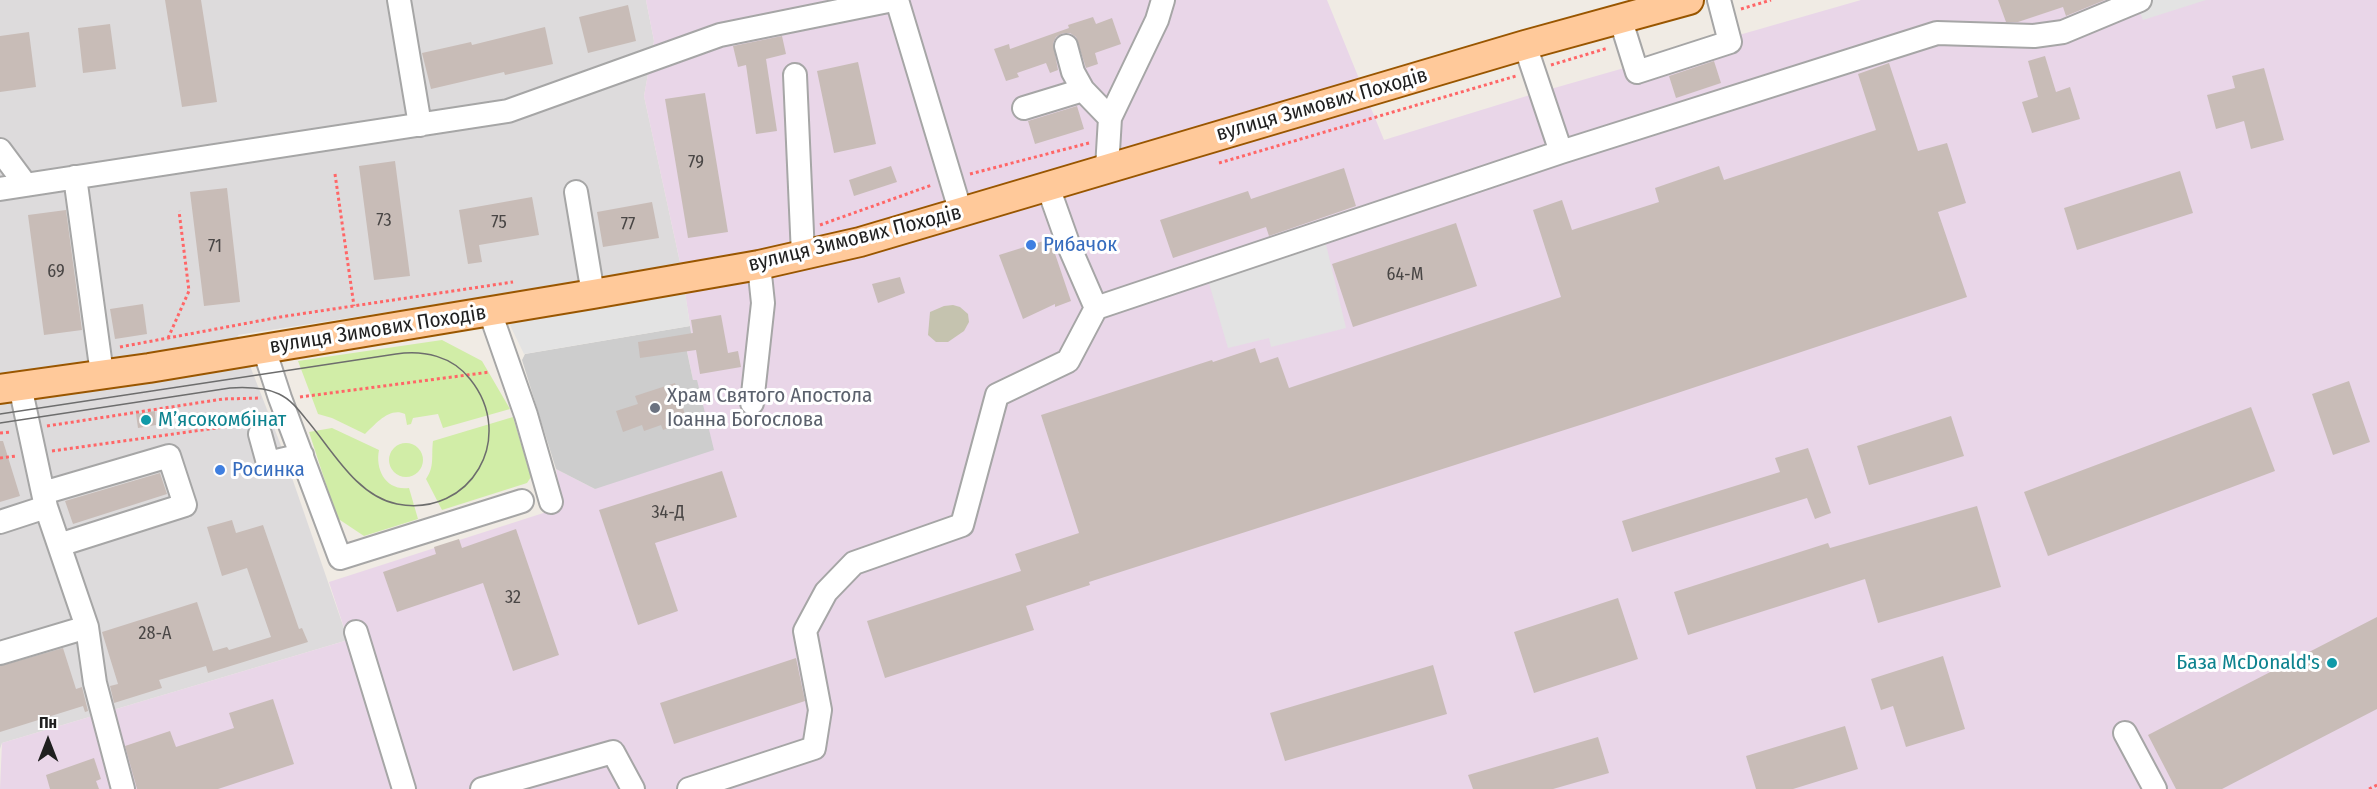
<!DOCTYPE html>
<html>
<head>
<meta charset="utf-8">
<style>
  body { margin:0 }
  #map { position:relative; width:2377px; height:789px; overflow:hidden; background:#f0ebe4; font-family:"Fira Sans Condensed",sans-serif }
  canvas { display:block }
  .north { position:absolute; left:18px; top:711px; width:60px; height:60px; -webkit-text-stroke:4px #fff; paint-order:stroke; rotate:0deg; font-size:16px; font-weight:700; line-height:24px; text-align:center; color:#1f1f1f }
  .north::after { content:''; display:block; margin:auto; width:21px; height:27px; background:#1f1f1f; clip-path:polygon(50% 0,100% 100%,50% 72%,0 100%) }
</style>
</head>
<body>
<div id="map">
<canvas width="2377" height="789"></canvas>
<div class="north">Пн</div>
</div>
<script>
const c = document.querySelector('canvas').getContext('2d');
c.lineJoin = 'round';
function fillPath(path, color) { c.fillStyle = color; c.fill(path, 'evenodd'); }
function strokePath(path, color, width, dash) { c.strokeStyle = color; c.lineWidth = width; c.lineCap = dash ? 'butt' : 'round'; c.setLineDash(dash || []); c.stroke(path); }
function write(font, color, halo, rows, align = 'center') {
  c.font = font + ' "Fira Sans Condensed",sans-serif'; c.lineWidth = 6; c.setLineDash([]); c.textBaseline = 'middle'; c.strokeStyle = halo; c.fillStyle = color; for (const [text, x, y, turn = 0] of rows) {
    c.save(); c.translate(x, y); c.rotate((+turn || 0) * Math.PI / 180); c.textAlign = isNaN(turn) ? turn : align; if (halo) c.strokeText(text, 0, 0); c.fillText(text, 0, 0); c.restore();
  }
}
const residential = new Path2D(`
  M0,0H646L654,41L644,96L681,267L238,335L280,443L348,640L2,743L0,749Z`);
const industrial = new Path2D(`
  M646,0H1327L1384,140L1530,95L1861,0H2377V789H0L2,743L348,640L329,582L562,507L556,469L595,489L697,380H693L686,346L693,344L681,267L644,96L654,41Z`);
const religious = new Path2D(`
  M690,326L693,345L686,347L693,380H697L714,450L595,489L556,469L522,360L525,354Z`);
const construction = new Path2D(`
  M953,305L960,307L968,314L969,322L964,331L948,342H936L928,335L930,312L944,306Z`);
const grass = new Path2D(`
  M442,340L482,361L510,409L443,428L438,414L413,418L411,424L407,425L405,414C389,407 376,424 365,434L332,418L318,414L298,361Z
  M513,417L531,477L527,483L442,510L426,479C435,466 431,456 433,441Z
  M332,428L379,450C375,470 386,491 409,488L418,519L364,536L337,518L309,432Z
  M389 460a17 17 0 1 1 34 0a17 17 0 1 1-34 0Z`);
const parking = new Path2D(`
  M2135,0H2206L2143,20Z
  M1324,236L1346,328L1271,347L1269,338L1228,348L1206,273Z
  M685,291L690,326L524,354L508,321Z`);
const building = new Path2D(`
  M165,0H201L217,102L182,107Z
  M1998,0H2105L2066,16L2063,7L2018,22H2006Z
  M628,5L636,41L588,53L579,17Z
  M1093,17L1096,24L1112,18L1121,44L1095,53L1098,64L1086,68L1076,37L1070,33H1063L1056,37L1053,43L1058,70L1050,73L1046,63L1017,73L1019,77L1006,81L994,49L1009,44L1010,49L1069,28L1068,25Z
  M110,24L116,69L83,73L78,28Z
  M545,27L553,64L505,75L504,72L431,89L422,53L471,42L472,45Z
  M29,32L36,87L0,92V36Z
  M782,36L786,54L766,59L777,131L756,134L746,65L738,67L733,46Z
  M2045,56L2056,92L2070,87L2080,119L2032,133L2022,102L2038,97L2028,61Z
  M1714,61L1721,83L1676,98L1669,76Z
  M858,62L876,144L834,153L817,71Z
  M1889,63L1918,151L1947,143L1966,203L1938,212L1967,297L1602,418L1089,582L1090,585L1026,606L1034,630L885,678L867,621L1021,571L1015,554L1079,533L1041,415L1212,360L1213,362L1255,348L1260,363L1278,357L1289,388L1561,297L1533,210L1562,200L1572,230L1659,202L1655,188L1719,166L1724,180L1876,130L1858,74Z
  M2264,68L2284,140L2251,149L2244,121L2216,129L2207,95L2235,88L2232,76Z
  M705,93L728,232L688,238L665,99Z
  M1077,106L1084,129L1035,144L1028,121Z
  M395,161L410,276L374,280L359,166Z
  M891,166L897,182L854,196L849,180Z
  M1344,168L1356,206L1269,236L1266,227L1173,258L1160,220L1248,191L1251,199Z
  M2180,171L2193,213L2077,250L2064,208Z
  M227,188L240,302L204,306L190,192Z
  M532,197L539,235L479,245L482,262L468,264L459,210Z
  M652,202L659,238L603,247L597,212Z
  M66,210L82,330L44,335L28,215Z
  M1456,223L1477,286L1353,327L1332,264Z
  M1050,239L1071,301L1055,307V304L1023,319L999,255Z
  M900,277L905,293L878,303L872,284Z
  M143,304L147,334L115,339L110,309Z
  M721,315L728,353L738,351L741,367L700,374L696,350L640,358L638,342L693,333L691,320Z
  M2349,381L2370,442L2333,455L2312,394Z
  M675,383L687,421L663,430L661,425L644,431L642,425L623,432L616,411L638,404L635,396Z
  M2251,407L2275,471L2048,556L2024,492Z
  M155,411L156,425L138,428L136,414Z
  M1951,416L1964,456L1869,485L1857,446Z
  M0,441H3L20,496L0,502Z
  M1808,448L1831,513L1815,519L1807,498L1632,552L1622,521L1780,472L1775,458Z
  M722,471L737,517L655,543L678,611L638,625L599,510Z
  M160,473L167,494L73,524L65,501Z
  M1977,506L2001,587L1878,623L1865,579L1688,635L1674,592L1828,543L1830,548Z
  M232,520L236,533L263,525L299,629L302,628L308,642L208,673L206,666L159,680L162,688L114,703L110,686L118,684L102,632L197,602L213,651L227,647L229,650L271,637L247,568L222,576L207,527Z
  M516,529L559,655L513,671L483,583L397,612L383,572L436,554L434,547L459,539L462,548Z
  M1618,598L1638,659L1534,693L1514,632Z
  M2377,617V709L2222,789H2176L2148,735Z
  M63,648L76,689L82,687L88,711L85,712L83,706L0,732V666Z
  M1943,656L1965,729L1906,747L1893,706L1881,710L1871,679Z
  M796,658L805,701L674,744L660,703Z
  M1433,665L1447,714L1285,761L1270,713Z
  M273,699L294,764L218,789H137L125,746L170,731L176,747L234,728L229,713Z
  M1845,726L1858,769L1793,789H1756L1746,756Z
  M1598,737L1609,773L1553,789H1473L1468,775Z
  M94,758L101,779L96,781L99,789H50L46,775Z`);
const path = new Path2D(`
  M1741,9L1771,0
  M1551,65L1608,48
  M1219,163L1516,76
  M335,174L354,306
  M970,174L1089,143
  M820,225L932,185
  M168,338L189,291L179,211
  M120,347L280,317L513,282
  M300,397L490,372
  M47,426L223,399L261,398
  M0,433L11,432
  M52,451L245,424
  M0,458L16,456
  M2369,789L2377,785`);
const minor = new Path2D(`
  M399,0L420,125
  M897,0L961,213
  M1621,21L1637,72L1730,42L1719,0
  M1525,45L1561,152
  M1066,46L1073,72L1083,90
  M795,75L803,255
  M1024,108L1083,90L1110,118
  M0,150L26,185
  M1107,168L1110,118L1157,20L1163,0
  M75,177L102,374
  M0,189L508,111L720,35L893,0
  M576,192L593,294
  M1096,308L1561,152L1937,33L2034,36L2063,32L2140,0
  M490,312L526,415L551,502
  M264,349L280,398L340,558L522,501
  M20,386L46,507L87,627L95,683L123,789
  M752,403L763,303L759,265
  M260,434L268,463L302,455
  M43,493L169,456L185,505L59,545
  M0,522L46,507
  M356,632L404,789
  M0,653L87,627
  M2125,733L2155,789
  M482,789L613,752L633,789
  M689,789L814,748L820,710L805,631L826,592L854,563L962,525L997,395L1068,361L1096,308L1069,246L1048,187`);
const major = new Path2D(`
  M0,389L149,368L593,294L759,265L860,242L1525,45L1689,0`);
const tram = new Path2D(`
  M0,414L396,354C424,350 452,356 470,379C517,437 471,518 397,504C356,496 331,448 306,419C298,409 290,399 279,394C264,387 246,387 230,388L0,423`);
const markers = [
  [1031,245,6,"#3f7fe0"],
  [655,408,6,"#6b7280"],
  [146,420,6,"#0f9aa8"],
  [220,470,6,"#3f7fe0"],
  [2332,663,6,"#0f9aa8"]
];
const numberNames = [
  ["79",696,163],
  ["73",384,221],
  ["75",499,223],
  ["77",628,225],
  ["71",215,247],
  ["69",56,272],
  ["64-М",1405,275],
  ["34-Д",668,513],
  ["32",513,598],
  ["28-А",155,634]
];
const streetNames = [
  ["вулиця Зимових Походів",1322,105,-16],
  ["вулиця Зимових Походів",855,239,-14],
  ["вулиця Зимових Походів",378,330,-9]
];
const shopNames = [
  ["Рибачок",1043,245],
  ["Росинка",232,470]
];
const worshipNames = [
  ["Храм Святого Апостола",667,396],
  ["Іоанна Богослова",667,420]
];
const cultureNames = [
  ["М’ясокомбінат",158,420],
  ["База McDonald's",2320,663,"right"]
];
fillPath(residential, '#dddbdc');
fillPath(industrial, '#e9d6e8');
fillPath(religious, '#cdcdcd');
fillPath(construction, '#c5c3af');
fillPath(grass, '#d1eda7');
fillPath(parking, '#e3e3e3');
fillPath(building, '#c8bcb7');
strokePath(minor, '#a6a6a6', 26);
strokePath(major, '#995600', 32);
strokePath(path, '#ff6667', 3, [3, 3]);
strokePath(minor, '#fff', 22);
strokePath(major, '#ffc99a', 28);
strokePath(tram, '#6d6d6d', 1.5);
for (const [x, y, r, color] of markers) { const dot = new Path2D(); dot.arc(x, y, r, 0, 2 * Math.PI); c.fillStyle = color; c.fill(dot); strokePath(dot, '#fff', 2); }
write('18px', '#494645', null, numberNames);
write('21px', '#1f1f1f', '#fff', streetNames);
write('21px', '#366cbe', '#fff', shopNames, 'left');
write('21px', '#5b616d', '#fff', worshipNames, 'left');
write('21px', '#0d838f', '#fff', cultureNames, 'left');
</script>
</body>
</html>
